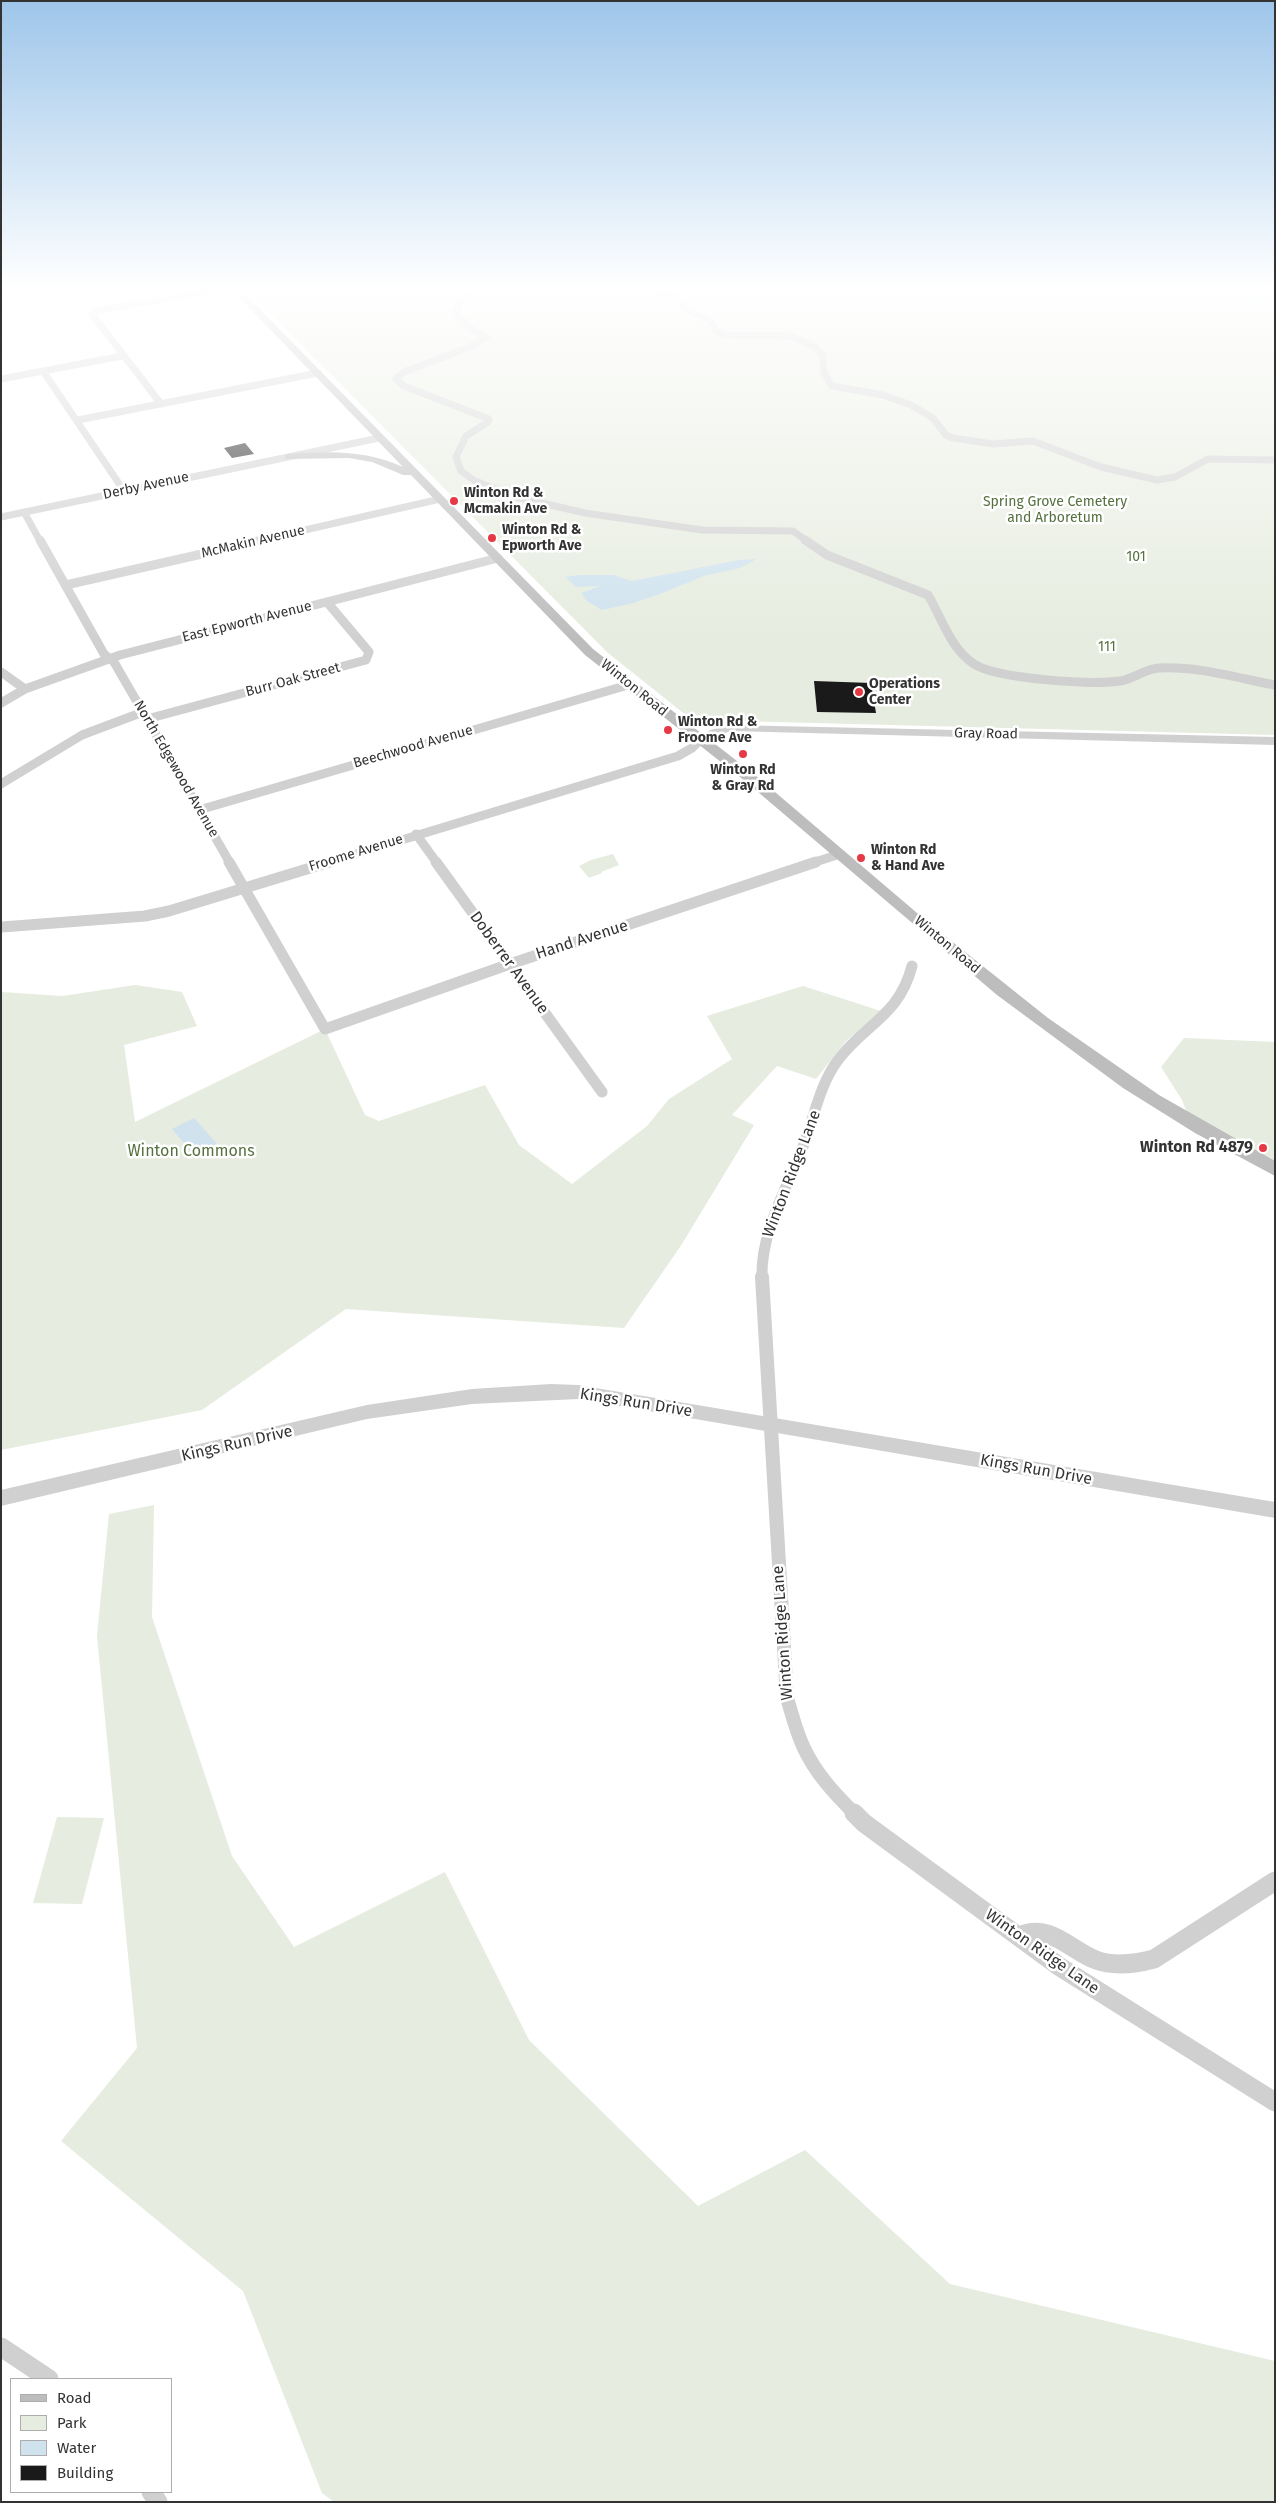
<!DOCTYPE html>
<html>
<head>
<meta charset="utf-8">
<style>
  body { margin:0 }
  #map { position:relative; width:1276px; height:2503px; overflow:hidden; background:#fff; font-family:"Fira Sans",sans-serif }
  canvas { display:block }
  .frame { position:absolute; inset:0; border:2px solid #333; pointer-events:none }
  .legend { position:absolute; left:10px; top:2378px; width:162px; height:115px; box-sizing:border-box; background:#fff; border:1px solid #adadad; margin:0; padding:6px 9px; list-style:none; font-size:15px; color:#333 }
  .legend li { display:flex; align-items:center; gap:10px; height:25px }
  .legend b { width:25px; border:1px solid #adadad }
</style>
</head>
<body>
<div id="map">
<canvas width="1276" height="2503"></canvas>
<div class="frame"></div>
<ul class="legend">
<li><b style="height:6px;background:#bdbdbd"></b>Road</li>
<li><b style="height:14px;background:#e6ecdf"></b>Park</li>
<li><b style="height:14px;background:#cfe2ee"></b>Water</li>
<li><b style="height:14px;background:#1a1a1a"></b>Building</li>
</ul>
</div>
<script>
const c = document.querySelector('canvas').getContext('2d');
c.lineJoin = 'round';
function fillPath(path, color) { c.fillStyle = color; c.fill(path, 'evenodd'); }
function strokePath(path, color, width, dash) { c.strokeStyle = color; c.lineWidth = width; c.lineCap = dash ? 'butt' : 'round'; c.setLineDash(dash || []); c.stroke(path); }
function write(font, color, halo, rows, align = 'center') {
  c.font = font + ' "Fira Sans",sans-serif'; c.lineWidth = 5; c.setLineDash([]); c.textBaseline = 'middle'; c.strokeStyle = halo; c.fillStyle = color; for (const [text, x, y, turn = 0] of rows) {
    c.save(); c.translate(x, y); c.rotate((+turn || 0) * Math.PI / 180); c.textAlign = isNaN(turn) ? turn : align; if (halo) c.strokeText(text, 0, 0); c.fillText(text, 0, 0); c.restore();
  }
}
const green = new Path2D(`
  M247,290H1275V735L736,721L708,727L697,724L608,653Z
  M613,854L619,865L601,872L602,873L589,878L579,866L591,860Z
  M135,985L182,992L197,1026L124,1045L135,1122L325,1029L365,1115L379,1121L485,1085L519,1145L572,1184L647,1126L669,1099L732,1059L707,1016L803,986L881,1011L846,1041L816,1079L777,1066L732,1115L754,1125L682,1244L624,1328L346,1309L202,1410L1,1450V992L62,996Z
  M1184,1038L1275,1042V1167L1190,1120L1182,1100L1161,1067Z
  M154,1505L152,1617L232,1856L294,1947L445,1872L529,2040L698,2206L805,2150L950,2284L1275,2361V2502H334L322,2493L243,2291L61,2141L137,2048L97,1636L109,1514Z
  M57,1817L104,1818L82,1904L33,1903Z`);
const water = new Path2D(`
  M1249,290H1275V296L1253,304L1237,299V296Z
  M757,559L740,568L704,576L660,594L630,604L602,610L587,601L581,593L600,586L576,587L565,577L579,575H614L632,581L739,560Z
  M194,1118L217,1144L195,1156L172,1129Z`);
const building = new Path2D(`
  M245,443L254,454L232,458L224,448Z
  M814,681L871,683L876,713L817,712Z`);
const minorFar4 = new Path2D(`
  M476,290L460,302L456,313L468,327L486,337L472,346L404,372L396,379L404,386L489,419L488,422L466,436L456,457L461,471L475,481L516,497L585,513L702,530L793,531L807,541
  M641,290C658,293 678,290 685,309L708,319L716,331L724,335L790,336L814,346L823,355L824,372L832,386L883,395L911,405L933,418L946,435L953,438L993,444L1033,441L1101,467L1157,480L1175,477L1208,459L1275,460
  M43,371L124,491
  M1,379L122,356
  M161,404L92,314L99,310L215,290
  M78,420L318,373
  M24,512L40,541
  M1,517L379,438
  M257,541L440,499`);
const minorFar3 = new Path2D(`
  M40,540L104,654L114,662L230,863
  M805,540L827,555L928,595C942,618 950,648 974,664C997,679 1091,685 1120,681C1133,679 1145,669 1159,668C1198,666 1237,678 1275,685
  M66,585L263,540
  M1,672L25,689
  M1,703L25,689L120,655L498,558
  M147,719L366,660L369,652L327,602
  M1,784L82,735L143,712
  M199,810L628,685
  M416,834L437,863
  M326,863L678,756L692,748L700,740
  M812,863L840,854`);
const minorFar2 = new Path2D(`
  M229,862L325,1029L510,964L816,862
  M436,862L602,1092
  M2,927L145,916L169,911L330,862
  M762,1279C760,1232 788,1187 804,1144C814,1117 820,1084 838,1060C866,1023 899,1016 912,966`);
const minorFar1 = new Path2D(`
  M762,1277L787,1698C792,1714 796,1731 803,1746C815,1773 835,1794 855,1814`);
const minor = new Path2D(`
  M854,1813L864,1823L1060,1967L1275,2102
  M1019,1936C1049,1922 1070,1950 1096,1960C1115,1967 1135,1964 1154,1959L1275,1881
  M1,2347L49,2379
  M151,2492L158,2502`);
const tertiary = new Path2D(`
  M730,725L1275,737V745L730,731L700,744L694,740L710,730Z
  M551,1384L578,1385L1275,1502V1518L578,1399L472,1404L367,1419L1,1506V1490L367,1405L472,1389Z`);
const secondary = new Path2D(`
  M232,290H241L593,649L755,775L930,924L1048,1018L1159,1095L1275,1161V1176L1195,1133L1123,1088L997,995L745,781L585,655L411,475H403L372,462L349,458L285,459V455L289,454C330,451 365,450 403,467Z`);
const markers = [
  [454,501,5,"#e63946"],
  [492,538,5,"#e63946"],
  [859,692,5,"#e63946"],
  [668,730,5,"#e63946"],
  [743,754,5,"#e63946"],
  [861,858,5,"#e63946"],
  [1263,1148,5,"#e63946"]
];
const farStreetnames = [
  ["Derby Avenue",146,486,-12],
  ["McMakin Avenue",253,542,-13],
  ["East Epworth Avenue",247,622,-14],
  ["Burr Oak Street",293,680,-15],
  ["Winton Road",634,688,39],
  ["Gray Road",986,734,1],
  ["Beechwood Avenue",413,747,-16],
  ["North Edgewood Avenue",176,769,60],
  ["Froome Avenue",356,853,-17],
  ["Winton Road",947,945,40]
];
const farPoinames = [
  ["Winton Rd &",464,493],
  ["Mcmakin Ave",464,509],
  ["Winton Rd &",502,530],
  ["Epworth Ave",502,546],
  ["Operations",869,684],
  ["Center",869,700],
  ["Winton Rd &",678,722],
  ["Froome Ave",678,738],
  ["Winton Rd",743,770,"center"],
  ["& Gray Rd",743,786,"center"],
  ["Winton Rd",871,850],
  ["& Hand Ave",871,866]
];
const farParknames = [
  ["Spring Grove Cemetery",1055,502],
  ["and Arboretum",1055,518],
  ["101",1136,557],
  ["111",1107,647]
];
const streetNames = [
  ["Hand Avenue",582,940,-18],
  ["Doberrer Avenue",509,963,54],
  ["Winton Ridge Lane",792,1174,-69],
  ["Kings Run Drive",636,1403,9],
  ["Kings Run Drive",237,1444,-13],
  ["Kings Run Drive",1036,1470,10],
  ["Winton Ridge Lane",783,1633,-94],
  ["Winton Ridge Lane",1042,1952,35]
];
const poiNames = [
  ["Winton Rd 4879",1253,1148]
];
const parkNames = [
  ["Winton Commons",191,1152]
];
fillPath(green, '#e6ecdf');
fillPath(water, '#cfe2ee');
fillPath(building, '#1a1a1a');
strokePath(minorFar4, '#d0d0d0', 7);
strokePath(minorFar3, '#d0d0d0', 9);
strokePath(minorFar2, '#d0d0d0', 11);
strokePath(minorFar1, '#d0d0d0', 14);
strokePath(minor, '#d0d0d0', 19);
fillPath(tertiary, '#d0d0d0');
fillPath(secondary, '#bdbdbd');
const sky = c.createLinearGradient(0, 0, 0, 641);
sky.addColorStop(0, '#9ec6ea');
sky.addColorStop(0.45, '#fff');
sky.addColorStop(1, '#ffffff00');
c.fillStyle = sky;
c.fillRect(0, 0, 1276, 641);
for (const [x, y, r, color] of markers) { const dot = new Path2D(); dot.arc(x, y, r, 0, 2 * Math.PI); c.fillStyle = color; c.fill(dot); strokePath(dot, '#fff', 2); }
write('14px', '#333', '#fff', farStreetnames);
write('bold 14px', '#333', '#fff', farPoinames, 'left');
write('14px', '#56703f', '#fff', farParknames);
write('16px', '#333', '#fff', streetNames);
write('bold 16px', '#333', '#fff', poiNames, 'right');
write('16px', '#56703f', '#fff', parkNames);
</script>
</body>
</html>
